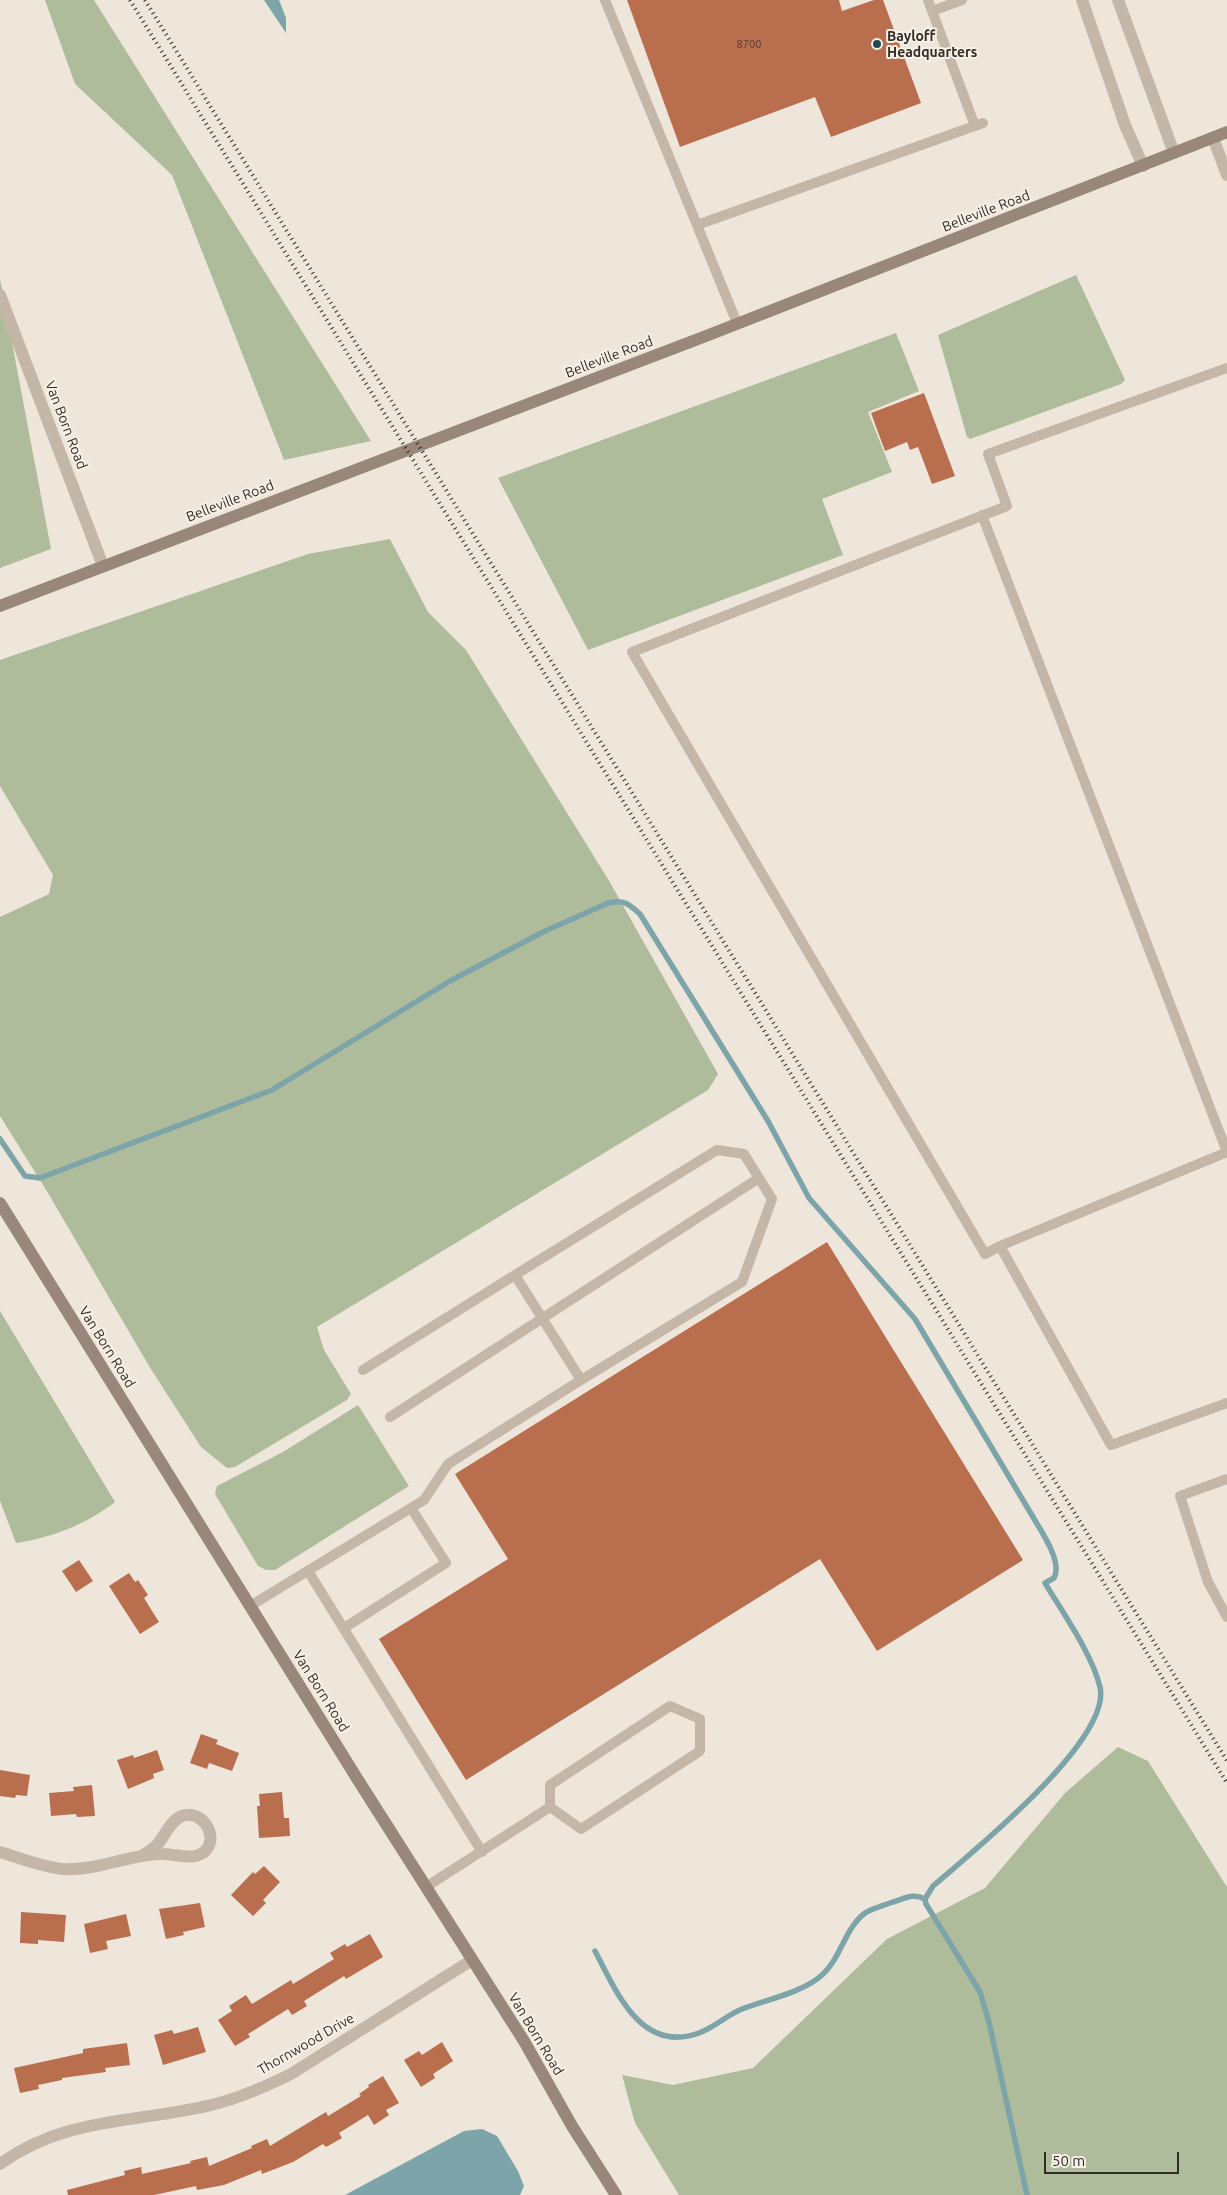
<!DOCTYPE html>
<html>
<head>
<meta charset="utf-8">
<style>
  body { margin:0 }
  #map { position:relative; width:1227px; height:2195px; overflow:hidden; background:#eee6db; font-family:Ubuntu,sans-serif }
  canvas { display:block }
  .scale { position:absolute; left:1044px; top:2152px; width:135px; height:22px; box-sizing:border-box; border:2px solid #332c27; border-top:0; padding-left:6px; font-size:15px; line-height:18px; white-space:nowrap; color:#332c27; -webkit-text-stroke:4px #f7f0e6; paint-order:stroke }
</style>
</head>
<body>
<div id="map">
<canvas width="1227" height="2195"></canvas>
<div class="scale">50 m</div>
</div>
<script>
const c = document.querySelector('canvas').getContext('2d');
c.lineJoin = 'round';
function fillPath(path, color) { c.fillStyle = color; c.fill(path, 'evenodd'); }
function strokePath(path, color, width, dash) { c.strokeStyle = color; c.lineWidth = width; c.lineCap = dash ? 'butt' : 'round'; c.setLineDash(dash || []); c.stroke(path); }
function write(font, color, halo, rows, align = 'center') {
  c.font = font + ' Ubuntu,sans-serif'; c.lineWidth = 4; c.setLineDash([]); c.textBaseline = 'middle'; c.strokeStyle = halo; c.fillStyle = color; for (const [text, x, y, turn = 0] of rows) {
    c.save(); c.translate(x, y); c.rotate((+turn || 0) * Math.PI / 180); c.textAlign = isNaN(turn) ? turn : align; if (halo) c.strokeText(text, 0, 0); c.fillText(text, 0, 0); c.restore();
  }
}
const green = new Path2D(`
  M45,0H94L371,441L284,460L172,175L75,84Z
  M1076,275L1125,380L1121,384L970,439L967,437L938,335Z
  M0,279L51,549L0,568Z
  M896,333L919,391L868,412L892,472L822,499L843,555L588,650L498,478Z
  M390,539L428,612L466,650L608,879L718,1074L708,1090L317,1327L324,1350L351,1394L347,1400L235,1467L227,1468L201,1447L149,1366L48,1193L0,1116V917L49,894L53,875L0,786V660L308,554Z
  M0,1311L115,1502C87,1524 51,1538 16,1543L0,1501Z
  M358,1405L409,1486L275,1570H266L258,1566L215,1494L217,1486L283,1452Z
  M1118,1747L1148,1761L1227,1887V2195H679L635,2123L622,2075L673,2085L753,2068L887,1939L985,1888L1065,1793Z`);
const water = new Path2D(`
  M264,0H279L286,18V33Z
  M482,2129L497,2136L518,2171L524,2186L520,2195H345L464,2131Z`);
const stream = new Path2D(`
  M0,1139L25,1176L40,1178L272,1090L450,981L543,932L608,903C623,899 629,904 640,914L768,1121L809,1198L915,1319L1033,1517C1041,1531 1063,1562 1054,1578L1045,1583C1063,1613 1092,1654 1100,1687C1112,1740 971,1853 933,1886L925,1899L926,1904L980,1992L989,2022L1027,2195
  M595,1951C616,1991 641,2054 699,2033C715,2027 727,2015 742,2009C766,2000 804,1992 822,1975C841,1958 845,1928 865,1913C873,1908 885,1905 893,1902C906,1898 913,1893 925,1899`);
const building = new Path2D(`
  M627,0H839L842,11L874,0H883L921,103L831,137L815,97L680,147Z
  M924,393L955,476L932,484L918,447L910,450L907,442L885,451L871,413Z
  M827,1242L1023,1560L877,1651L820,1559L466,1780L379,1639L508,1559L455,1474Z
  M79,1560L93,1581L76,1592L62,1571Z
  M129,1573L135,1582L138,1580L148,1595L144,1598L159,1622L140,1634L109,1586Z
  M201,1734L218,1740L216,1744L239,1753L232,1771L209,1763L207,1769L190,1763Z
  M157,1750L164,1770L153,1774L154,1778L145,1782L128,1789L117,1760L133,1755L134,1758Z
  M0,1770L30,1775L27,1796L16,1795L15,1798L0,1796Z
  M92,1785L95,1816L77,1817L76,1814L51,1816L49,1793L74,1791L73,1787Z
  M282,1792L284,1818H289L290,1836L259,1838L257,1806H260L259,1794Z
  M264,1866L280,1882L263,1900L266,1903L253,1916L231,1895L253,1872L255,1874Z
  M200,1903L205,1927L183,1932L184,1935L166,1939L159,1909Z
  M21,1912L66,1915L64,1942L38,1940V1944L20,1943Z
  M126,1914L131,1936L106,1941L108,1949L90,1953L84,1924Z
  M370,1934L383,1957L346,1979L344,1976L304,2001L307,2006L292,2015L288,2009L248,2034L250,2037L235,2046L218,2020L232,2011L229,2006L246,1995L252,2004L291,1980L293,1984L334,1959L330,1953L345,1944L347,1947Z
  M198,2027L206,2052L163,2065L154,2035L172,2030L174,2034Z
  M442,2042L453,2061L433,2074L435,2078L421,2087L404,2060L419,2051L422,2055Z
  M127,2043L130,2065L105,2068L106,2072L62,2078V2080L38,2085L39,2089L20,2093L14,2068L83,2053V2049Z
  M383,2076L399,2103L386,2110L389,2115L374,2125L368,2115L339,2133L342,2138L326,2147L323,2144L293,2162L262,2174L261,2170L224,2185L197,2190L196,2186L154,2195H68L67,2190L125,2175L124,2171L141,2167L142,2174L191,2163L190,2161L207,2157L209,2166L252,2148L251,2146L267,2139L270,2146L326,2112L328,2116L361,2096L359,2094L369,2087L368,2085Z`);
const lane = new Path2D(`
  M605,0L737,323
  M928,0L975,126
  M932,11L962,0
  M697,225L983,123
  M1227,368L988,454L1007,506L632,652L985,1254L1000,1246L1227,1152
  M982,515L1227,1152
  M1000,1246L1111,1445L1227,1403
  M515,1275L717,1150L744,1154L772,1199L742,1282L581,1380
  M390,1417L759,1178
  M1227,1479L1180,1496L1208,1582L1227,1617
  M308,1571L482,1852
  M250,1606L424,1500L448,1464L581,1380L515,1275L363,1370
  M344,1628L446,1563L411,1508
  M426,1887L550,1807V1785L670,1706L700,1719V1751L581,1829L550,1807`);
const street = new Path2D(`
  M1082,0L1125,125L1143,166
  M1118,0L1174,153
  M1213,138L1227,175
  M0,295L103,566
  M0,1852C20,1858 42,1867 63,1869C97,1871 127,1855 160,1854C175,1853 196,1863 207,1849C218,1834 201,1809 182,1816C171,1820 165,1835 158,1844C154,1848 148,1852 143,1855
  M0,2164C64,2118 130,2123 202,2107C233,2101 263,2088 291,2074L472,1960`);
const secondary = new Path2D(`
  M0,606L706,336L1227,132
  M0,1203L358,1780L524,2041L572,2126L616,2195`);
const rail = new Path2D(`
  M130,0L1227,1783
  M145,0L1227,1761`);
const markers = [
  [877,44,5,"#214a50"]
];
const numberNames = [
  ["8700",749,44]
];
const poiNames = [
  ["Bayloff",887,36],
  ["Headquarters",887,52]
];
const streetNames = [
  ["Belleville Road",986,211,-21],
  ["Belleville Road",609,357,-21],
  ["Van Born Road",66,425,69],
  ["Belleville Road",230,501,-21],
  ["Van Born Road",107,1347,58],
  ["Van Born Road",321,1691,58],
  ["Van Born Road",536,2034,59],
  ["Thornwood Drive",306,2044,-30]
];
fillPath(green, '#afbc9c');
fillPath(water, '#7da4a8');
strokePath(stream, '#7da4a8', 5.5);
fillPath(building, '#b96e4e');
strokePath(lane, '#c5b7a8', 10);
strokePath(street, '#c5b7a8', 12);
strokePath(secondary, '#98877a', 12);
strokePath(rail, '#332c27', 4, [1, 4]);
for (const [x, y, r, color] of markers) { const dot = new Path2D(); dot.arc(x, y, r, 0, 2 * Math.PI); c.fillStyle = color; c.fill(dot); strokePath(dot, '#f7f0e6', 2); }
write('11px', '#543c31', null, numberNames);
write('bold 14px', '#332c27', '#f7f0e6', poiNames, 'left');
write('14px', '#332c27', '#f7f0e6', streetNames);
</script>
</body>
</html>
